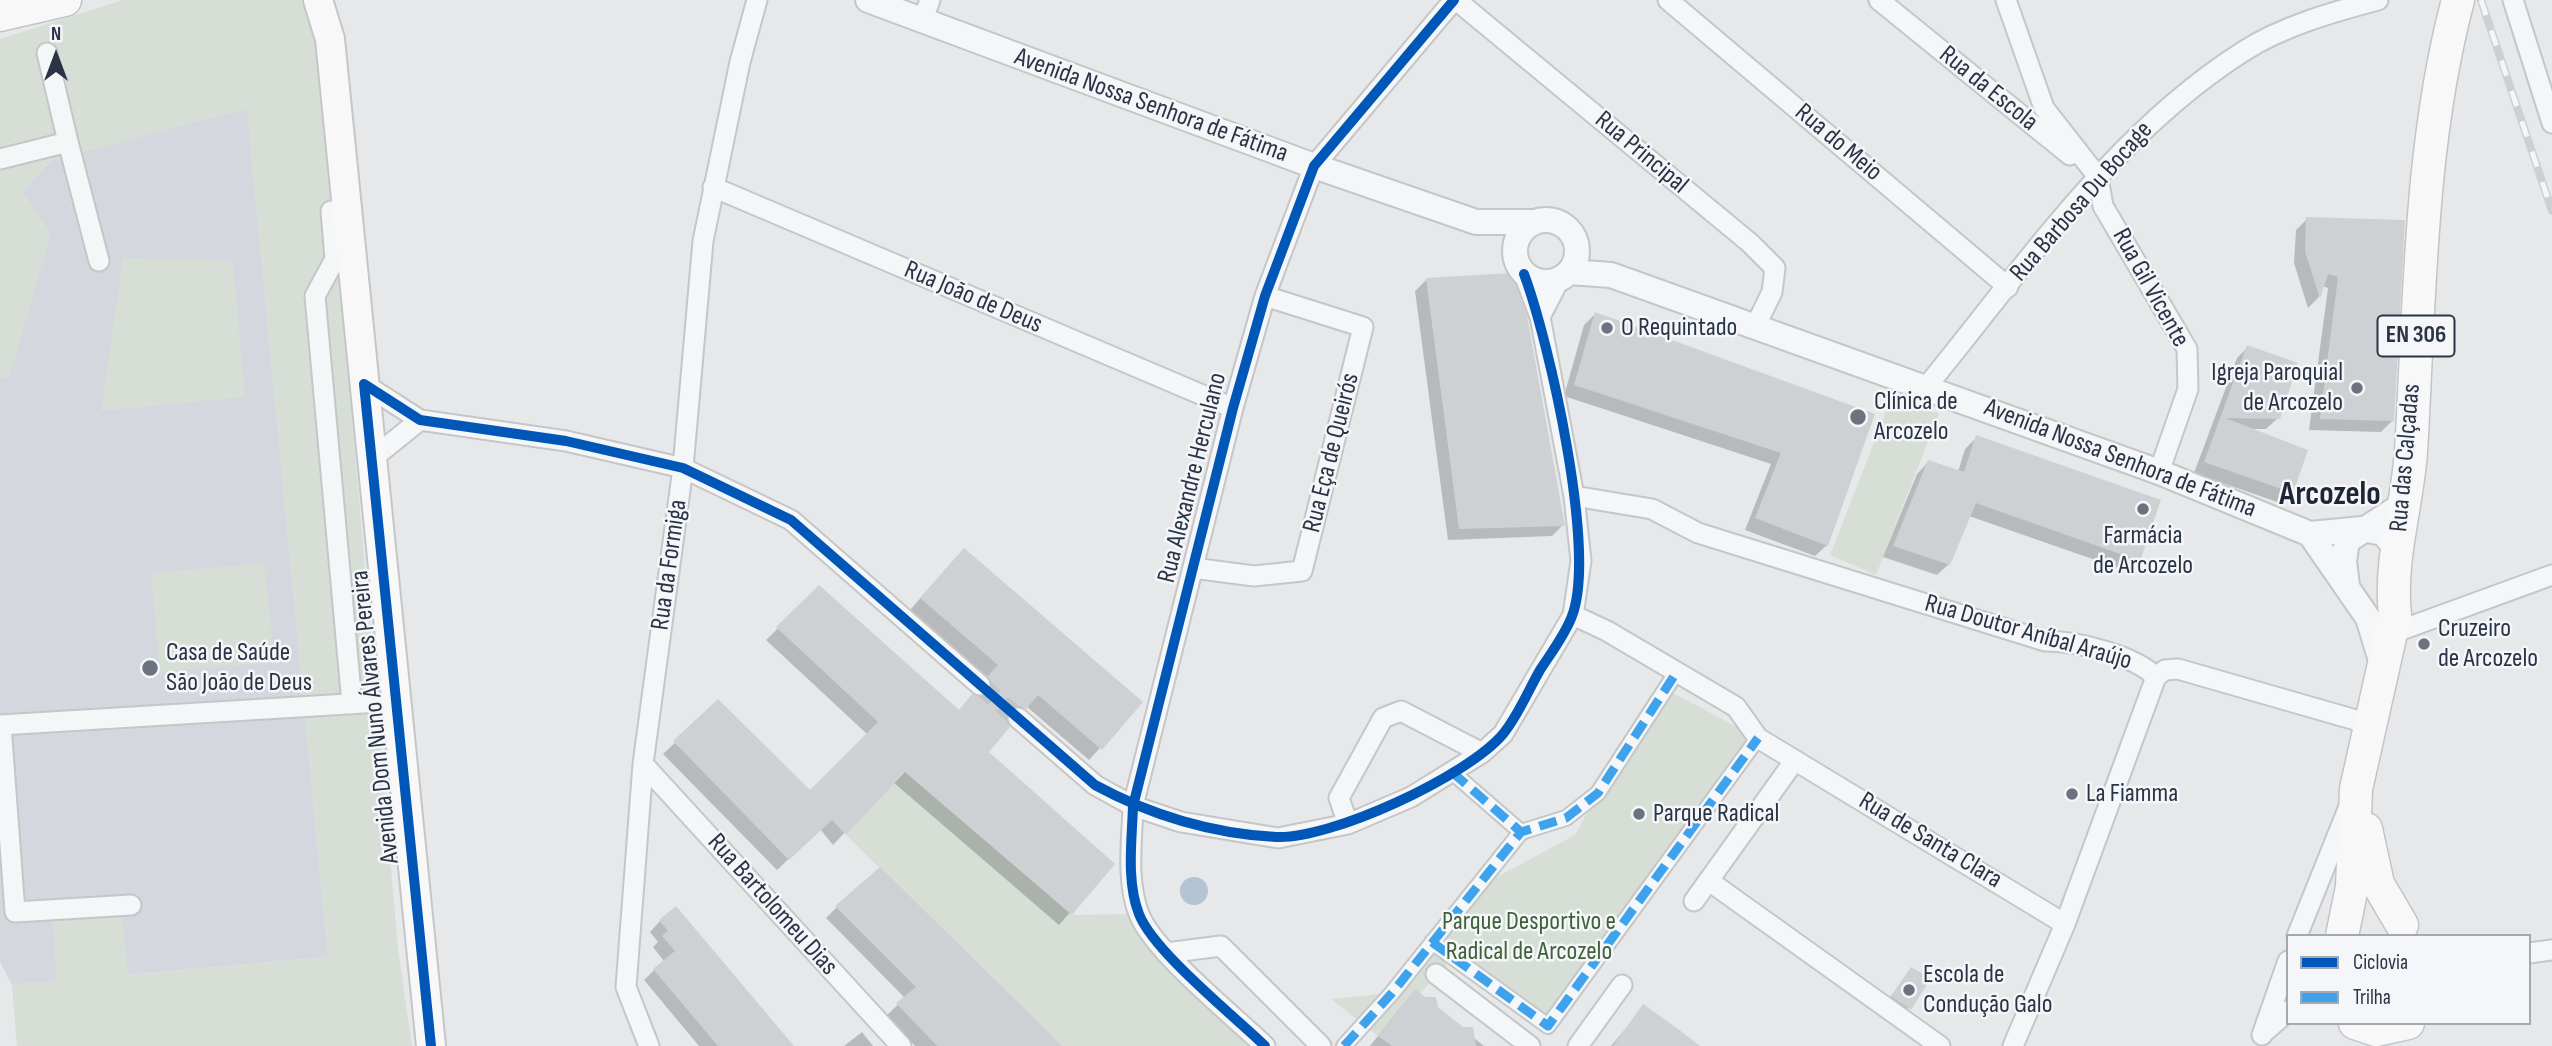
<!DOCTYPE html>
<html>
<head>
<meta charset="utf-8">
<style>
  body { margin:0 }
  #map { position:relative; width:2552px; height:1046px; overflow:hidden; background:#e6e8ea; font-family:"Sofia Sans Condensed",sans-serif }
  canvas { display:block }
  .legend { position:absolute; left:2286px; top:934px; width:245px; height:91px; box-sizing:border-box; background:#f4f6f9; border:2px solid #a4a8b1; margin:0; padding:9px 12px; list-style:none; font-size:21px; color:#2b3445 }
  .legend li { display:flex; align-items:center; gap:14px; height:35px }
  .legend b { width:35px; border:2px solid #a4a8b1 }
  .north { position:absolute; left:21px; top:21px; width:70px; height:70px; -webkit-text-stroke:5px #f4f6f9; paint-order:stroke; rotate:0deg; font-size:19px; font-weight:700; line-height:28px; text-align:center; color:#2b3445 }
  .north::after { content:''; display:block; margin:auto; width:24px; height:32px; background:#2b3445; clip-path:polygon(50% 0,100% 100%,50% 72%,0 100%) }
</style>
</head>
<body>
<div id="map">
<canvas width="2552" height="1046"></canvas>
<ul class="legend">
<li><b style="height:9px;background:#0057b8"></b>Ciclovia</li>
<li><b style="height:9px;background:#3ea3ec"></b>Trilha</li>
</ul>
<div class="north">N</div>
</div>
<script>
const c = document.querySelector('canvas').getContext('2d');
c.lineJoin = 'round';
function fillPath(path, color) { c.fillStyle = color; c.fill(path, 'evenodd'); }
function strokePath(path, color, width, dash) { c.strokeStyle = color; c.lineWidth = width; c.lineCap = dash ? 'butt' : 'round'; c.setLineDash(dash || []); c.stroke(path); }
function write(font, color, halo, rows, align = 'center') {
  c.font = font + ' "Sofia Sans Condensed",sans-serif'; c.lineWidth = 5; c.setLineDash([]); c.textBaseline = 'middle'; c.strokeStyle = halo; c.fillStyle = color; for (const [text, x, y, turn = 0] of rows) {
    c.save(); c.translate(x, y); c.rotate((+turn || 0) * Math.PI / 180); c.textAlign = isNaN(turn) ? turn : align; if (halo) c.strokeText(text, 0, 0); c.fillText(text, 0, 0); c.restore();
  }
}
const built = new Path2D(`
  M247,108L328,957L12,985L0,962V378H9L23,191L52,160Z`);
const green = new Path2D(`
  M123,0H301L319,36L398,949L412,1046H17L12,985L57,981L52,920L122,914L128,975L328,957L247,109L52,160L23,191L51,234L9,378H0V39Z
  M123,258L233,261L245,397L101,411Z
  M1890,402L1939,413L1876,575L1830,555Z
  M264,563L275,662L160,672L151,573Z
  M1667,690L1758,738L1544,1032L1448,964L1378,1036L1331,999L1392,993L1475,889L1575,835L1598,793Z
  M905,772L1072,915L1139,914L1258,1046H1062L846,835Z`);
const water = new Path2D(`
  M1180 891a14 14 0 1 1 28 0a14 14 0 1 1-28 0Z`);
const shadow = new Path2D(`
  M2307,219L2403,222L2393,420L2381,432L2309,430L2328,288L2322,286L2318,298L2308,308L2294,263L2296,230Z
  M1426,280L1563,525L1552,536L1448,540L1415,291Z
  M1595,314L1872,415L1827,545L1815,556L1745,530L1771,464L1564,396L1584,325Z
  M2248,347L2278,418L2266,429H2250L2292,492L2280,503L2194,473L2237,358Z
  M1977,437L2139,560L2127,571L1969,516L1949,564L1937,575L1883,557L1917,474L1928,462L1958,472L1965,449Z
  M953,561L1141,703L1089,760L1026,706L1014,719L1004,717L986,753L1112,864L1059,925L893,782L833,845L820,829L777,870L663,754L718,702L810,793L868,735L766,640L819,588L958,711L981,697L978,689L988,677L910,610Z
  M837,907L1060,1046H915L886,1016L905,998L826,918Z
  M660,921L792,1046H699L644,980L664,961L653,947L658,942L650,932Z
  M1911,969L1928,979L1904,1014L1887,1002Z
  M1425,999L1436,1008L1484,1046H1370L1404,1003Z
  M1644,1007L1697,1046H1611Z
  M862,1032L873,1046H844Z`);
const building = new Path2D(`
  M2306,217L2405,220L2394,421L2320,419L2338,277L2328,274L2320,299L2305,251Z
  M1512,273L1527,316L1565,526L1459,529L1426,278Z
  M1595,312L1875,414L1828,546L1755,518L1781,453L1574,385Z
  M2247,345L2298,363L2280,419L2225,418L2308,450L2293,493L2204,462Z
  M1976,435L2161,500L2140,561L1976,503L1950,565L1893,546L1928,460L1964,472Z
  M964,548L1143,702L1102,750L1038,695L1026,709L1020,706L1009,710L1006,716L1010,727L989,752L1115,864L1072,915L905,772L846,835L832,820L789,860L673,741L718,699L810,790L878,722L776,627L819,585L959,710L972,694L985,696L992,687L988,676L998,665L920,598Z
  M880,867L1042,1026L1062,1046H937L896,1003L916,987L835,906Z
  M676,906L794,1046H718L653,969L675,951L662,936L668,931L659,920Z
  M1911,967L1931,978L1911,1010L1891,996Z
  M1415,989L1425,997H1436L1438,1007L1463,1027H1473L1476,1046H1392L1378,1036Z
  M1643,1004L1678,1029L1700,1046H1613Z`);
const minorTunnel = new Path2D(`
  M980,685L1018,718`);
const pedestrian = new Path2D(`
  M1452,772L1521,832
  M1432,942L1548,1026L1758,738
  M1344,1046L1392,993L1521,832L1566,818L1598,793L1676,673`);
const minor = new Path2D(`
  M1456,0L1750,243L1775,268L1772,292L1755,327
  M1668,0L2008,287
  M1879,0L2070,155
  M2006,0L2044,108L2098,177L2103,206L2187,349L2188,389L2159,472
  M2513,0L2552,123
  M922,22L930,0
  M47,53L68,142
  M0,159L68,142L99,261
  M713,187L1233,408
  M331,211L335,259L315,296L352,704
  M1540,317L1559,280
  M364,384L420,420L566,441L683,468L791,520L980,685
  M1927,386C2024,268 2113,134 2244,51C2283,26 2333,12 2378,0
  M373,458L420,420
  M1574,496L1652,509L1698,533L2045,641C2076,641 2134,655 2156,677
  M1193,568L1254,576L1302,571L1363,327L1265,296
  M1573,615L1607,631L1736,707L1758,738L2065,924
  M2393,633L2552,575
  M2156,677L2165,670L2178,669L2373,725
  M1018,718L1095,785L1133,806L1181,822L1278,838L1348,824L1411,797L1482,753L1503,734L1573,615L1581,561L1574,496L1540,317L1524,274
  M0,725L397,701
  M1,725L15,912L131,905
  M643,764L901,1046
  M1348,824L1339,798L1383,718L1401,711L1482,753
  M1709,881L1940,1046
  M1694,901L1795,760
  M2297,936L2348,809
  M1166,953L1221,946L1321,1046
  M2529,953L2552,950
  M1436,974L1530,1046
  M2263,1033L2288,1011
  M2262,1035L2288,961
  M649,1046L626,987L643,764L683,468L703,241L740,62L757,0
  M1265,1046C1234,1016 1153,951 1139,914C1126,881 1132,840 1133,806L1233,408L1265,296L1314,166L1454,0
  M1578,1046L1622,985
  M2013,1046L2065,924L2156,677`);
const tertiary = new Path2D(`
  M868,0L1314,166L1476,222H1533
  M1515 251a31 31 0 1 1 62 0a31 31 0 1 1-62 0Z
  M1569,272L1611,275L2159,472L2310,534L2362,529L2383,533L2397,549
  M2310,534L2368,618L2383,667
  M2347,586L2344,561L2347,541L2405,503`);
const secondary = new Path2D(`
  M318,0L330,39L431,1046`);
const primary = new Path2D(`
  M0,15L65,0
  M2366,829L2378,884L2402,925
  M2342,936L2352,887L2356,789L2395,615C2389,560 2407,507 2411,452C2420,301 2419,147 2458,0
  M2355,1023L2376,1030L2408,1023`);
const rail = new Path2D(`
  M2481,0L2552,211`);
const quiet = new Path2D(`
  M1452,772L1521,832
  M1432,942L1548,1026L1758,738
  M1344,1046L1392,993L1521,832L1566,818L1598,793L1676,673`);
const cycleway = new Path2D(`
  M364,384L420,420L566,441L683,468L791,520L1095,785C1150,815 1213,834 1276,837C1330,840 1468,776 1503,734C1518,716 1528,691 1540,670C1551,653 1565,635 1572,616C1597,551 1549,341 1524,274
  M364,384L431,1046
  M1265,1046C1234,1016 1153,951 1139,914C1126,881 1132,840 1133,806L1233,408L1265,296L1314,166L1454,0`);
const markers = [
  [1607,328,7,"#6c737f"],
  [2357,388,7,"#6c737f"],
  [1858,417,9,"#6c737f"],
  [2143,509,7,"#6c737f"],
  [2424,644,7,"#6c737f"],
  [150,668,9,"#6c737f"],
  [2072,794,7,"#6c737f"],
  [1639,814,7,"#6c737f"],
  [1909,990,7,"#6c737f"]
];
const shields = [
  [2416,336,77]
];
const shieldNames = [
  ["EN 306",2416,336]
];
const streetNames = [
  ["Rua da Escola",1988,89,39],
  ["Avenida Nossa Senhora de Fátima",1151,106,20],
  ["Rua do Meio",1838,143,40],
  ["Rua Principal",1641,153,40],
  ["Rua Barbosa Du Bocage",2082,202,-49],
  ["Rua Gil Vicente",2150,288,61],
  ["Rua João de Deus",973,298,23],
  ["Rua Eça de Queirós",1332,453,-76],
  ["Rua das Calçadas",2406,458,-85],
  ["Avenida Nossa Senhora de Fátima",2120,459,21],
  ["Rua Alexandre Herculano",1193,478,-76],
  ["Rua da Formiga",670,565,-82],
  ["Rua Doutor Aníbal Araújo",2028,633,16],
  ["Avenida Dom Nuno Álvares Pereira",376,717,-96],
  ["Rua de Santa Clara",1930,841,31],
  ["Rua Bartolomeu Dias",772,905,48]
];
const poiNames = [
  ["O Requintado",1621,328],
  ["Igreja Paroquial",2343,373,"right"],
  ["de Arcozelo",2343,403,"right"],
  ["Clínica de",1874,402],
  ["Arcozelo",1874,432],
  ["Farmácia",2143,536,"center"],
  ["de Arcozelo",2143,566,"center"],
  ["Cruzeiro",2438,629],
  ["de Arcozelo",2438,659],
  ["Casa de Saúde",166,653],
  ["São João de Deus",166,683],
  ["La Fiamma",2086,794],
  ["Parque Radical",1653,814],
  ["Escola de",1923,975],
  ["Condução Galo",1923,1005]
];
const parkNames = [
  ["Parque Desportivo e",1529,922],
  ["Radical de Arcozelo",1529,952]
];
const districtNames = [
  ["Arcozelo",2330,496]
];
fillPath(built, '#d4d7dd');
fillPath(green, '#d6ded6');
fillPath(water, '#b4c4d5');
fillPath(shadow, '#0003');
fillPath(building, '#ced0d3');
strokePath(minorTunnel, '#c1c4c9', 19, [19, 10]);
strokePath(pedestrian, '#c4c6c8', 18);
strokePath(minor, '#c4c6c8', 23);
strokePath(tertiary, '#c4c6c8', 28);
strokePath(secondary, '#c4c6c8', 32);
strokePath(primary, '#c2c5c8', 35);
strokePath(pedestrian, '#f5f6f7', 14);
strokePath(minor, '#f5f6f7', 19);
strokePath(tertiary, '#f5f6f7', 24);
strokePath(secondary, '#f8f8f8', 28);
strokePath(primary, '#f8f8f8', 32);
strokePath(rail, '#cecfd2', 8);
strokePath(rail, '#f4f6f9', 5, [16]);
strokePath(quiet, '#3ea3ec', 9, [18, 9]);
strokePath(cycleway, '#0057b8', 10);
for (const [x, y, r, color] of markers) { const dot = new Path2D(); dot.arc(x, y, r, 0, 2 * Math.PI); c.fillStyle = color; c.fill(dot); strokePath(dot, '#f4f6f9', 2.5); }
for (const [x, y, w] of shields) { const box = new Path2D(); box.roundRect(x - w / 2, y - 20.5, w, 41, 5); c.fillStyle = '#f4f6f9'; c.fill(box); strokePath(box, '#2b3445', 2); }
write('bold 24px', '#2b3445', null, shieldNames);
write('26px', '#2b3445', '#f4f6f9', streetNames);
write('26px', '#2b3445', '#f4f6f9', poiNames, 'left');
write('26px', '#3f6138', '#f4f6f9', parkNames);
write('bold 33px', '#1d2536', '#f4f6f9', districtNames);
</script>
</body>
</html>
